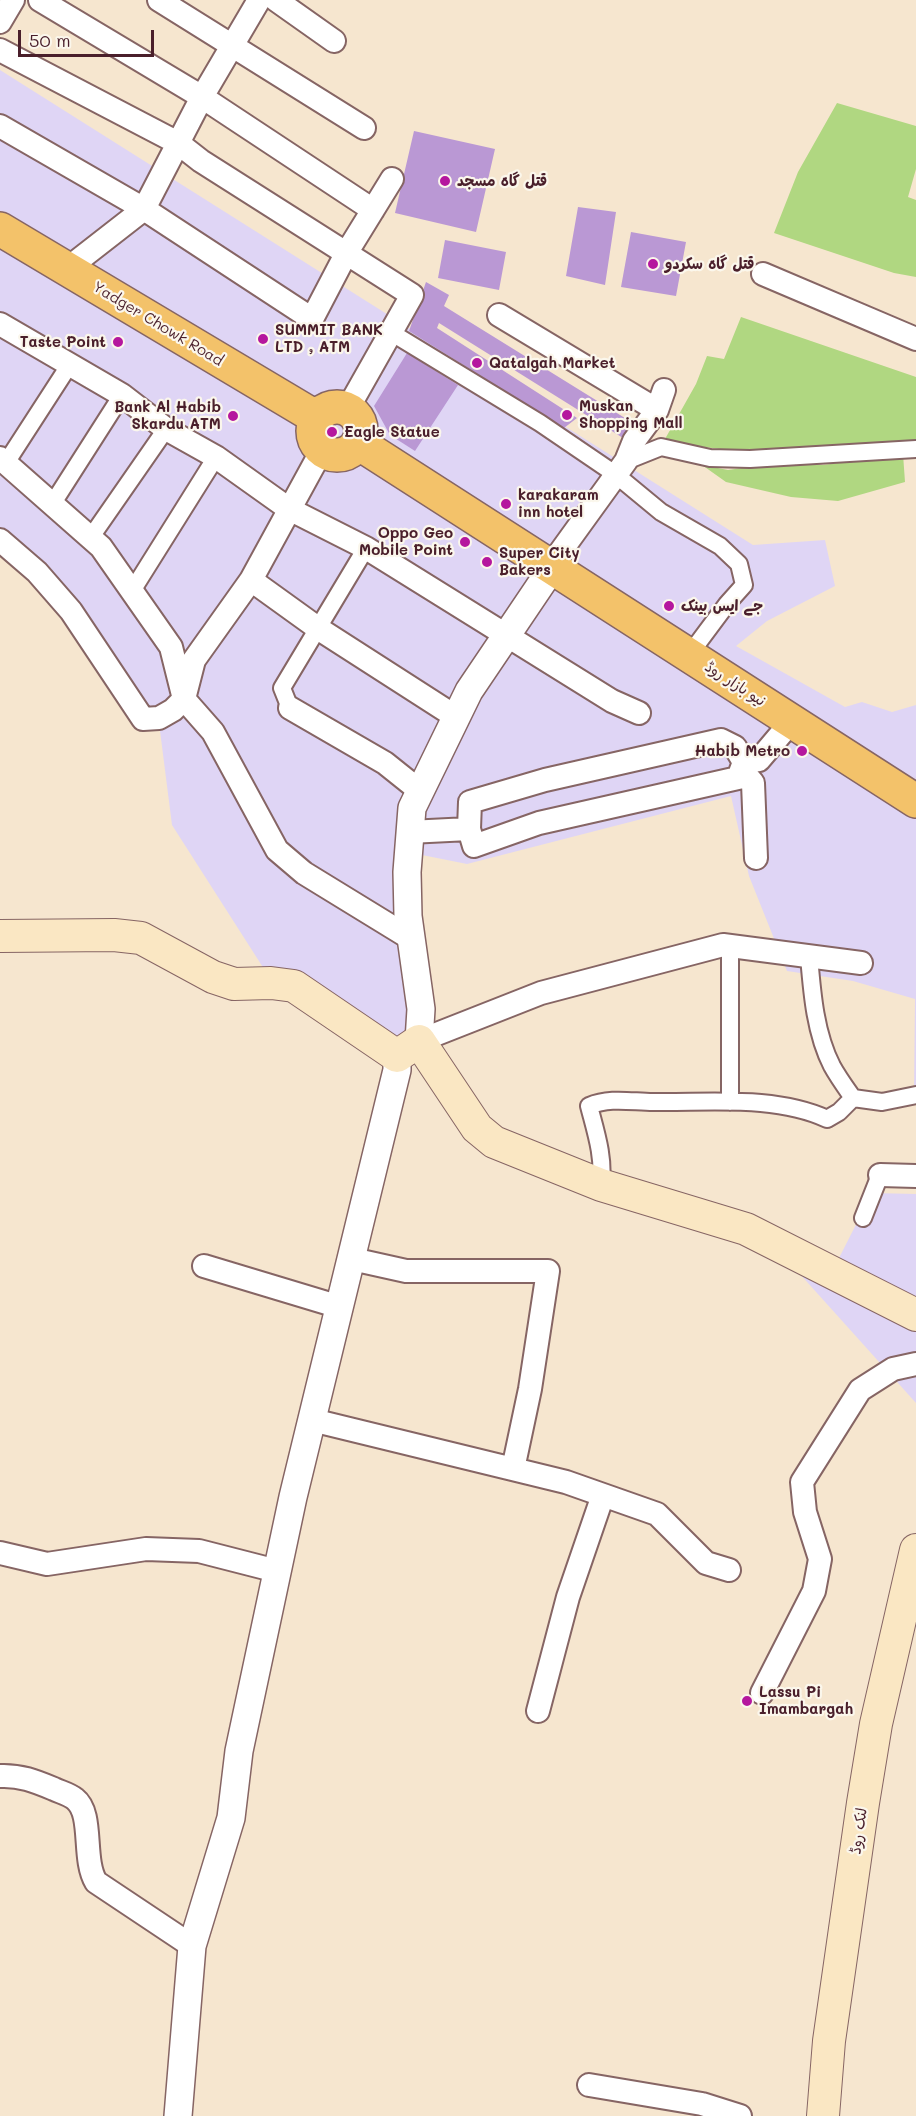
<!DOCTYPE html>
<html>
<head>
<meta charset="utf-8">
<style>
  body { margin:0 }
  #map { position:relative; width:916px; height:2116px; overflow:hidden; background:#f6e6cf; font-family:Mali,sans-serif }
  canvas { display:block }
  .scale { position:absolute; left:18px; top:30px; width:136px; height:27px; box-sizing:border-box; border:3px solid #4a1f2b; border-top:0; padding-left:8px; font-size:18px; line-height:21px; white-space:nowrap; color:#4a1f2b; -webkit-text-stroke:4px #fbf7ec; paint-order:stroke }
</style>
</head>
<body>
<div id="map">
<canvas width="916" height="2116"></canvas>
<div class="scale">50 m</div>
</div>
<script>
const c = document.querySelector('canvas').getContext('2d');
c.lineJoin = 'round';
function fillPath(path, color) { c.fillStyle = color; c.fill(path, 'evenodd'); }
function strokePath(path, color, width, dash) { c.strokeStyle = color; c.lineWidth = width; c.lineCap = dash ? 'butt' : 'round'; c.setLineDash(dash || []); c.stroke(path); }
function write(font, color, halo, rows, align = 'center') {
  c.font = font + ' Mali,"Playpen Sans Arabic",sans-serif'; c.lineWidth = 4.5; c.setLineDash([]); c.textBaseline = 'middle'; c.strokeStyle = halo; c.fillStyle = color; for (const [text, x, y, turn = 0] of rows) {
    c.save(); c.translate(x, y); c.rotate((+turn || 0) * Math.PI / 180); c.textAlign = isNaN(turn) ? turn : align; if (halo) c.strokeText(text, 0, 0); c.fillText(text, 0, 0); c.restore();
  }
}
const built = new Path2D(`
  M0,70L753,545L825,540L835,586L767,621L736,646L845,707L862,702L892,712L916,705V1098L914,1096L915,999L853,981L787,971L749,876L731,796L467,864L402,851L412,1059L280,994L172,825L158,715L5,546L0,545Z
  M872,1193L916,1194V1403L754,1223L839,1258Z`);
const green = new Path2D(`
  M837,103L916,126V169L908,197L916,200V277L894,273L774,233L798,172Z
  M741,317L916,377V444C832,449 748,461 665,439L696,384L707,356L724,359Z
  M903,454L905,482L838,501L791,497L726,482L702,465L728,470L783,462L823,465Z`);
const building = new Path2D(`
  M414,131L495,149L476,232L395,213Z
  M578,207L616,212L605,285L566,276Z
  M631,232L686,242L676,296L621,287Z
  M445,240L506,252L499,290L438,278Z
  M426,282L449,295L444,306L641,428L631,443L439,323L437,328L577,418L564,428L409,331Z
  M407,353L458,385L415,451L390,435L374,406Z`);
const pedestrian = new Path2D(`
  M392,333L540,423L615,474L661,512L720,546L739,564L744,585L727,604L689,655
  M626,461L661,447L710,458L750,459L916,449
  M6,463L70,364
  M53,503L122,395
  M91,537L166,429
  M132,591L216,457
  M290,708L282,688L366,548
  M809,956C812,992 815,1033 832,1066C838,1077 846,1088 853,1098L882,1102L916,1095
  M730,1102V946
  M601,1185C604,1156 596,1133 589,1106C610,1097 632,1102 653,1102C709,1103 775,1095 827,1119L839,1112L853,1098
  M863,1218L880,1175`);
const minor = new Path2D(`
  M40,0L202,97L373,210
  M159,0L364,128
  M276,0L334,41
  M0,22L13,0
  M0,50L178,143L201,161L412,295L347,410
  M0,126L144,209L312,319L347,252L392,179
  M67,269L144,209L202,97L259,0
  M763,274L916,339
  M499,315L657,410
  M0,324L122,395L166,429L216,457L289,509L366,548L612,701L639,713
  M0,458L101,547L171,647L184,699L213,732L277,850L304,873L410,938
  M0,540L37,572L71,611L143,719L159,718L173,710L184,699L194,660L251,580L322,450
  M552,568L561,551L626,461L634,441L657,410L664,390
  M251,580L319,629L456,717
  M290,708L385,763L420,791
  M738,778L747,776L753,783L756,858
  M469,829L474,846L539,823L738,778L744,762
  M409,832L469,829L470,802L545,780L721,740L735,747L744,762L759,760L792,721
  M419,1041L541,993L723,945L861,963
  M880,1175L916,1176
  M352,1259L406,1271H548L530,1389L513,1469
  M204,1266L340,1307
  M312,1420L566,1482L657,1514L706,1563L729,1570
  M0,1553L47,1564L146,1549L199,1551L277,1571
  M762,1693L814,1591L820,1559L805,1512L802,1482L860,1390L893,1369L916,1364
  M538,1711L568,1597L603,1495
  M0,1776C20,1775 35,1781 54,1789C60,1792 69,1794 75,1799C94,1814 82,1859 96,1882L192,1946
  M589,2085L702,2104L740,2116`);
const tertiary = new Path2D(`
  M419,1041L421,1009L408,916L407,872L412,808L469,691L552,568
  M178,2116L192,1946L231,1818L239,1751L293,1497L397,1070V1056`);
const secondary = new Path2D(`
  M0,936L114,935L141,938L213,977L234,984L271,983L294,986L397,1056L419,1041L477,1128L494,1142L601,1185L746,1229L916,1315
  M823,2116L829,2041L863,1803L876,1724L916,1550`);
const trunk = new Path2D(`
  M0,229L317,418
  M313 431a24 24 0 1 1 48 0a24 24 0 1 1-48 0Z
  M360,444L916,801`);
const markers = [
  [445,181,6,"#b5179e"],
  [653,264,6,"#b5179e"],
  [263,339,6,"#b5179e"],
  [118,342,6,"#b5179e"],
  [477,363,6,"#b5179e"],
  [567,415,6,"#b5179e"],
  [233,416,6,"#b5179e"],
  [332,432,6,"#b5179e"],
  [506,504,6,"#b5179e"],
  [465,542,6,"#b5179e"],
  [487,562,6,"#b5179e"],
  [669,606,6,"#b5179e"],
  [802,751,6,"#b5179e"],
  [747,1701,6,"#b5179e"]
];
const poiNames = [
  ["قتل گاہ مسجد",457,181],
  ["قتل گاہ سکردو",665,264],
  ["SUMMIT BANK",275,330],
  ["LTD , ATM",275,347],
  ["Taste Point",106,342,"right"],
  ["Qatalgah Market",489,363],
  ["Muskan",579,406],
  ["Shopping Mall",579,423],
  ["Bank Al Habib",221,407,"right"],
  ["Skardu ATM",221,424,"right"],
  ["Eagle Statue",344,432],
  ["karakaram",518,495],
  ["inn hotel",518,512],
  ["Oppo Geo",453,533,"right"],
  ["Mobile Point",453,550,"right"],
  ["Super City",499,553],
  ["Bakers",499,570],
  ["جے ایس بینک",681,606],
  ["Habib Metro",790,751,"right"],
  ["Lassu Pi",759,1692],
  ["Imambargah",759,1709]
];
const streetNames = [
  ["Yadger Chowk Road",158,324,31],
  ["نیو بازار روڈ",735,684,33],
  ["لنک روڈ",859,1831,-82]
];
fillPath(built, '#dfd5f5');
fillPath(green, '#b0d781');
fillPath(building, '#ba98d4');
strokePath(pedestrian, '#866564', 20);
strokePath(minor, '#866564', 26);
strokePath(tertiary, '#866564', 30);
strokePath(secondary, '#866564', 34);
strokePath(trunk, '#866564', 36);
strokePath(pedestrian, '#fff', 16);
strokePath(minor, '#fff', 22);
strokePath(tertiary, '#fff', 27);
strokePath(secondary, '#fae7c3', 32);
strokePath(trunk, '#f3c26a', 33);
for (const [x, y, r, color] of markers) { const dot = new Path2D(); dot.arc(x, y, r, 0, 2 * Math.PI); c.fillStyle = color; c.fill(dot); strokePath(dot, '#fbf7ec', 2); }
write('bold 15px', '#4a1f2b', '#fbf7ec', poiNames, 'left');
write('15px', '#4a1f2b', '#fbf7ec', streetNames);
</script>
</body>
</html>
